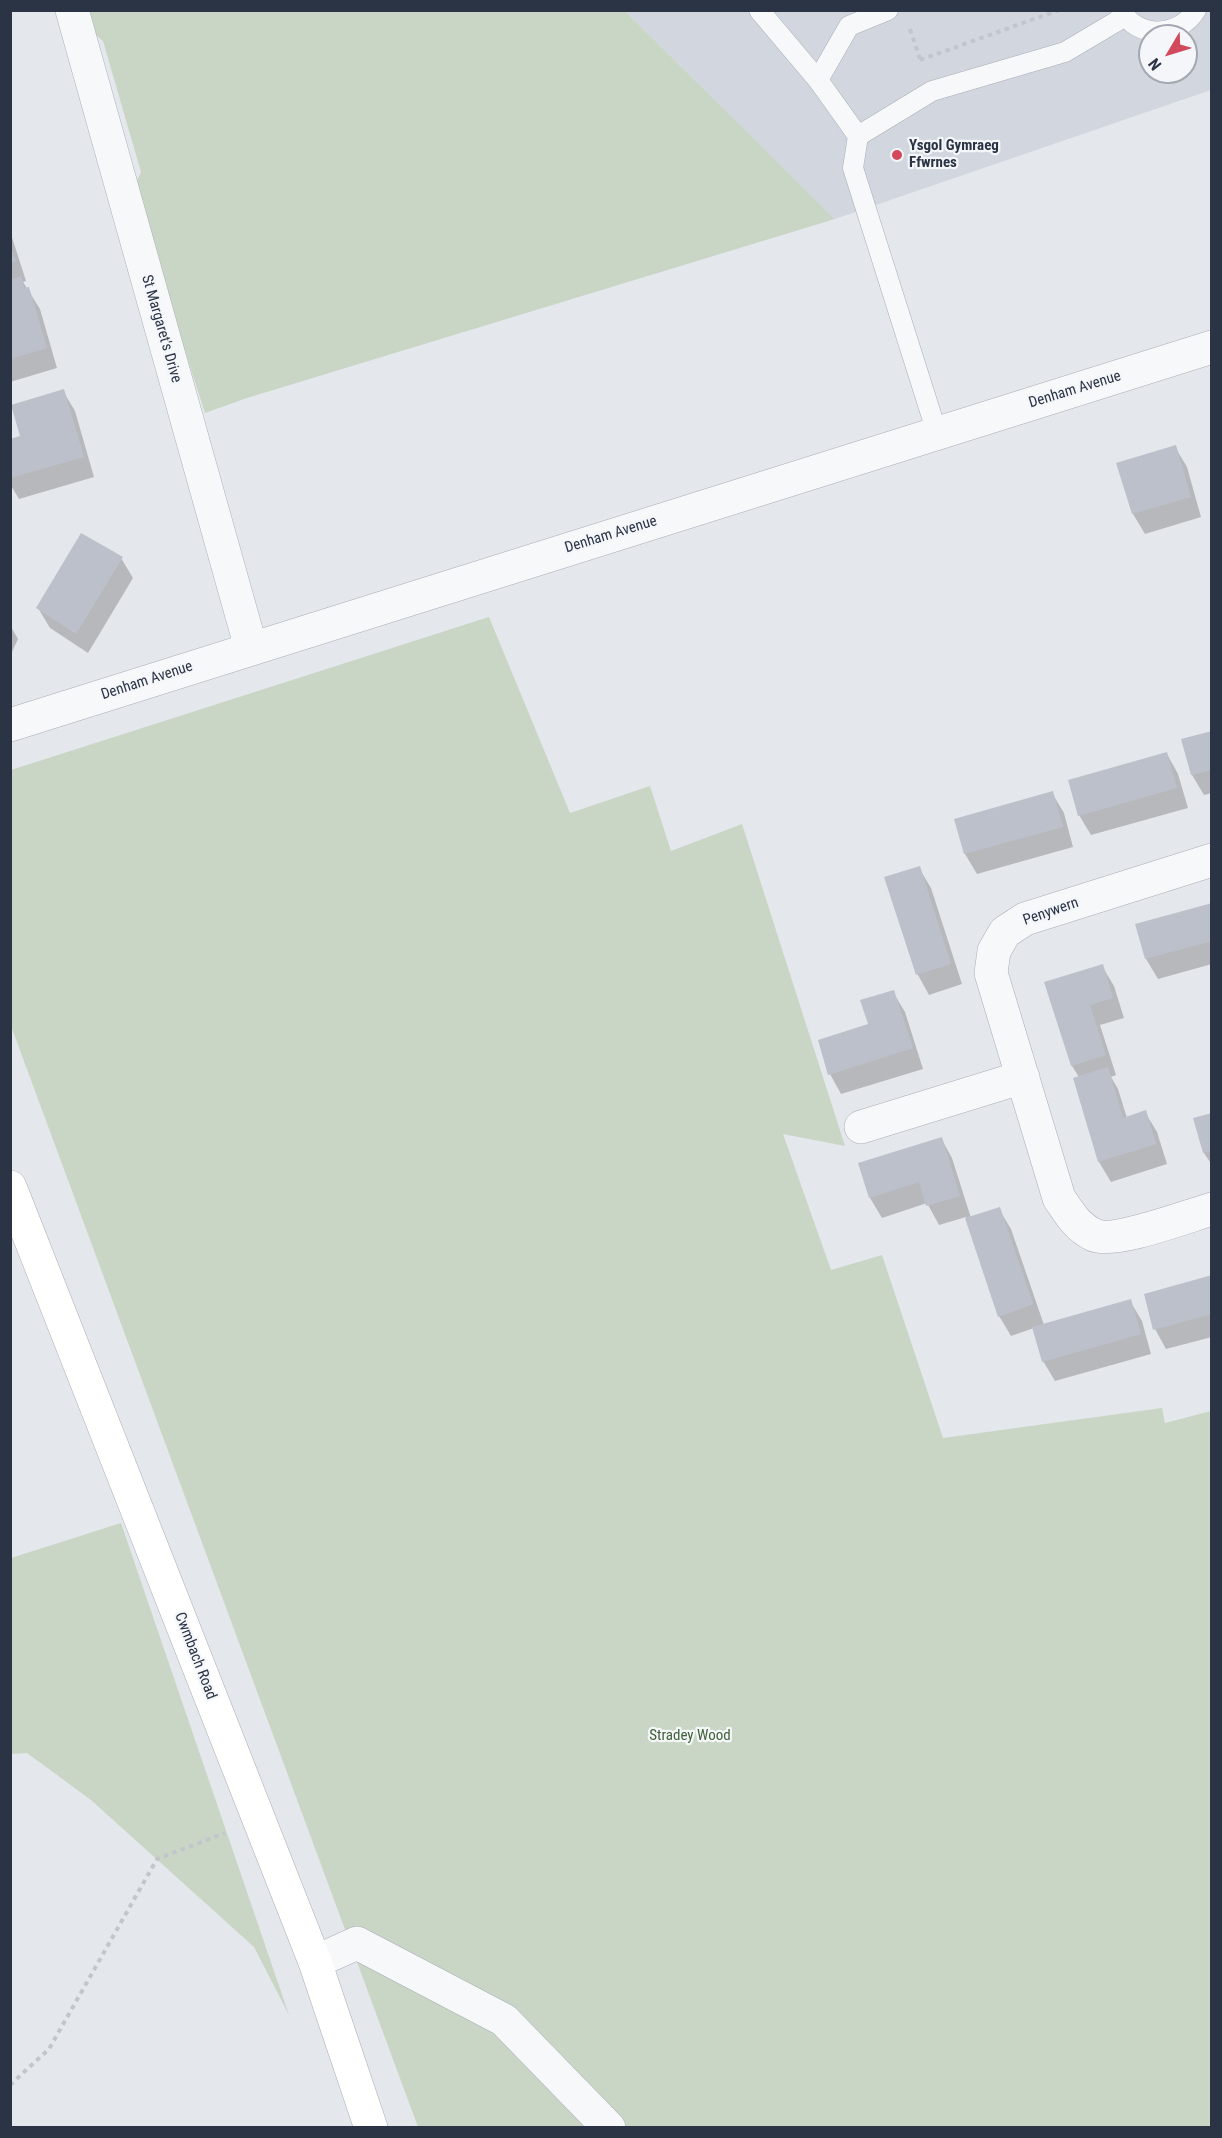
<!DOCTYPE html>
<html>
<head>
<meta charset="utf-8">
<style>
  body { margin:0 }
  #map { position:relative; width:1222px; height:2138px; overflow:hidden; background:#e4e7ec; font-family:"Roboto Condensed",sans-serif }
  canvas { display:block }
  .frame { position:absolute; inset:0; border:12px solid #2b3445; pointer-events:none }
  .north { position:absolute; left:1138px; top:24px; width:60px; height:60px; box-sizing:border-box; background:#f4f6f9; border:2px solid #a4a8b1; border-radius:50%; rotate:232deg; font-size:16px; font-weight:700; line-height:24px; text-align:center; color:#2b3445 }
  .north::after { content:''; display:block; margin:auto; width:21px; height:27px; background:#d1495b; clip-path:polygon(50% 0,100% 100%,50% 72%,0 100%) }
</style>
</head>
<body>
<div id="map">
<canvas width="1222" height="2138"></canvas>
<div class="frame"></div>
<div class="north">N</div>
</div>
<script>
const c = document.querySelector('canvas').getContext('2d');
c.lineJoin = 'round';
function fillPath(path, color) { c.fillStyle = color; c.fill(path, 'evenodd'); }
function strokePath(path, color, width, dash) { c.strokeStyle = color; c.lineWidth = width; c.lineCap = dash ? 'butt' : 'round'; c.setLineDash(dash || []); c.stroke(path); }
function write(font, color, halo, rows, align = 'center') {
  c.font = font + ' "Roboto Condensed",sans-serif'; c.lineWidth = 4.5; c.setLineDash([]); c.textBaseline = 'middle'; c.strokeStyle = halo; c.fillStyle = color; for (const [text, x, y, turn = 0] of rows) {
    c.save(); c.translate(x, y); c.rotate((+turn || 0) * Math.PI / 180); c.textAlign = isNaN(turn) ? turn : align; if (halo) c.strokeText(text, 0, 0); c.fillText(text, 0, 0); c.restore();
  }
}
const built = new Path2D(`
  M625,11H1211V90L835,219ZM1150,36H1186V72H1150Z`);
const green = new Path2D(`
  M82,11H625L835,219L247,398L205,413L133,189L141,172L103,41L87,28Z
  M489,617L570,813L650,786L671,851L742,824L845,1146L783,1134L831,1270L882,1255L943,1438L1162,1408L1165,1423L1211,1411V2127H418L11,1026V770Z
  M121,1523L289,2015L254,1947L91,1800L27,1753L11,1754V1558Z`);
const shadow = new Path2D(`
  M10,231L26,281L23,282L40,309L57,368L10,382Z
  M63,391L75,411L94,477L19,499L10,484V440L22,437Z
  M1175,447L1187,467L1201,517L1145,534L1133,514L1118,464Z
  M121,558L133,578L88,653L50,628L38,608Z
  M10,625L18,639L10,656Z
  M1212,733V793L1204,795L1192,775L1183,741Z
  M1167,754L1178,774L1188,808L1091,835L1079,815Z
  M1052,793L1064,813L1073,847L977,874L965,854L956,820Z
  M919,868L931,888L962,984L929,995L918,975L886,878Z
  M1212,904V964L1158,979L1146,959L1137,925Z
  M1102,966L1114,986L1124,1018L1100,1025L1116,1075L1111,1077L1118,1089L1127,1118L1145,1112L1157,1132L1167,1164L1111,1182L1099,1162L1079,1077L1072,1066L1046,983Z
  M893,992L905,1012L923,1069L841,1094L830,1074Z
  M1212,1114V1165L1204,1153L1195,1119Z
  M941,1138L952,1158L971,1218L999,1209L1011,1229L1044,1325L1130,1301L1142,1321L1151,1354L1055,1381L1043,1361L1034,1328L1011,1336L999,1316L966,1217L939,1225L927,1203L882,1218L870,1198Z
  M1212,1277V1337L1166,1349L1155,1329Z`);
const building = new Path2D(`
  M10,246L16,261L10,263Z
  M21,276L24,288L29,287L47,348L10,359V280Z
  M64,389L84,457L10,478V439L20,436L11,405Z
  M1176,445L1191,497L1132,514L1116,463Z
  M81,533L123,557L76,634L36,608Z
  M1212,731V770L1191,775L1181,739Z
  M1167,752L1177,788L1078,816L1068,780Z
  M1053,791L1063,827L964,854L954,819Z
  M920,866L951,964L916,975L884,877Z
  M1212,903V941L1145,959L1135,924Z
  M1103,964L1113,998L1090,1005L1106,1055L1071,1066L1044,982Z
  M894,990L913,1048L828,1075L818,1040L868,1024L860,1000Z
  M1108,1067L1123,1118L1146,1110L1156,1144L1098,1162L1073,1078Z
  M1212,1113V1151L1203,1153L1193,1118Z
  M942,1137L960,1196L926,1206L919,1182L869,1198L858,1163Z
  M1000,1207L1033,1304L998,1317L965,1218Z
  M1212,1275V1314L1153,1330L1144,1294Z
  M1131,1299L1141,1334L1042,1362L1032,1327Z`);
const path = new Path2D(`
  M910,29L921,62
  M920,60L1059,10
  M10,2085L49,2049L157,1859L225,1833`);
const lane = new Path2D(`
  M759,10L818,80L858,136
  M1121,10C1137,39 1179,38 1196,10
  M818,80L849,26L888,10
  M937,433L853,168L858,136L932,91L1065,52L1124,17`);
const street = new Path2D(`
  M72,10L251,648
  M10,725L1212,347
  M1212,860L1025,919L1005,932L994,951L991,973L1059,1198C1069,1213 1077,1227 1094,1235C1114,1244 1188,1216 1212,1209
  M861,1127L1023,1077
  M315,1962L357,1943L504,2020L609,2128`);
const secondary = new Path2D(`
  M10,1187L315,1962L371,2128`);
const markers = [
  [897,155,6,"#d1495b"]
];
const poiNames = [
  ["Ysgol Gymraeg",909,146],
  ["Ffwrnes",909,163]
];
const streetNames = [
  ["St Margaret's Drive",161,329,74],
  ["Denham Avenue",1075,390,-17],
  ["Denham Avenue",611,535,-17],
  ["Denham Avenue",147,681,-18],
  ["Penywern",1051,912,-19],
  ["Cwmbach Road",195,1656,69]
];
const parkNames = [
  ["Stradey Wood",690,1736]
];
fillPath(built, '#d2d6de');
fillPath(green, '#c9d6c5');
fillPath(shadow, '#0003');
fillPath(building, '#bbc0ca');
strokePath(lane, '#a9aeb7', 21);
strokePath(street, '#a9aeb7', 34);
strokePath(secondary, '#a9aeb7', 34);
strokePath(path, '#c2c5cb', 4, [4.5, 4.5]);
strokePath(lane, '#f7f8fa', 20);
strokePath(street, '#f7f8fa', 33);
strokePath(secondary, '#fff', 33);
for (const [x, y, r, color] of markers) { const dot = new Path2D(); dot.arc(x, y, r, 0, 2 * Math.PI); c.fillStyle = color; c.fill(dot); strokePath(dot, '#f4f6f9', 2); }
write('bold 15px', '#2b3445', '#f4f6f9', poiNames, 'left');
write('15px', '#2b3445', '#f4f6f9', streetNames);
write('15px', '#3f6138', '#f4f6f9', parkNames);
</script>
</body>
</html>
